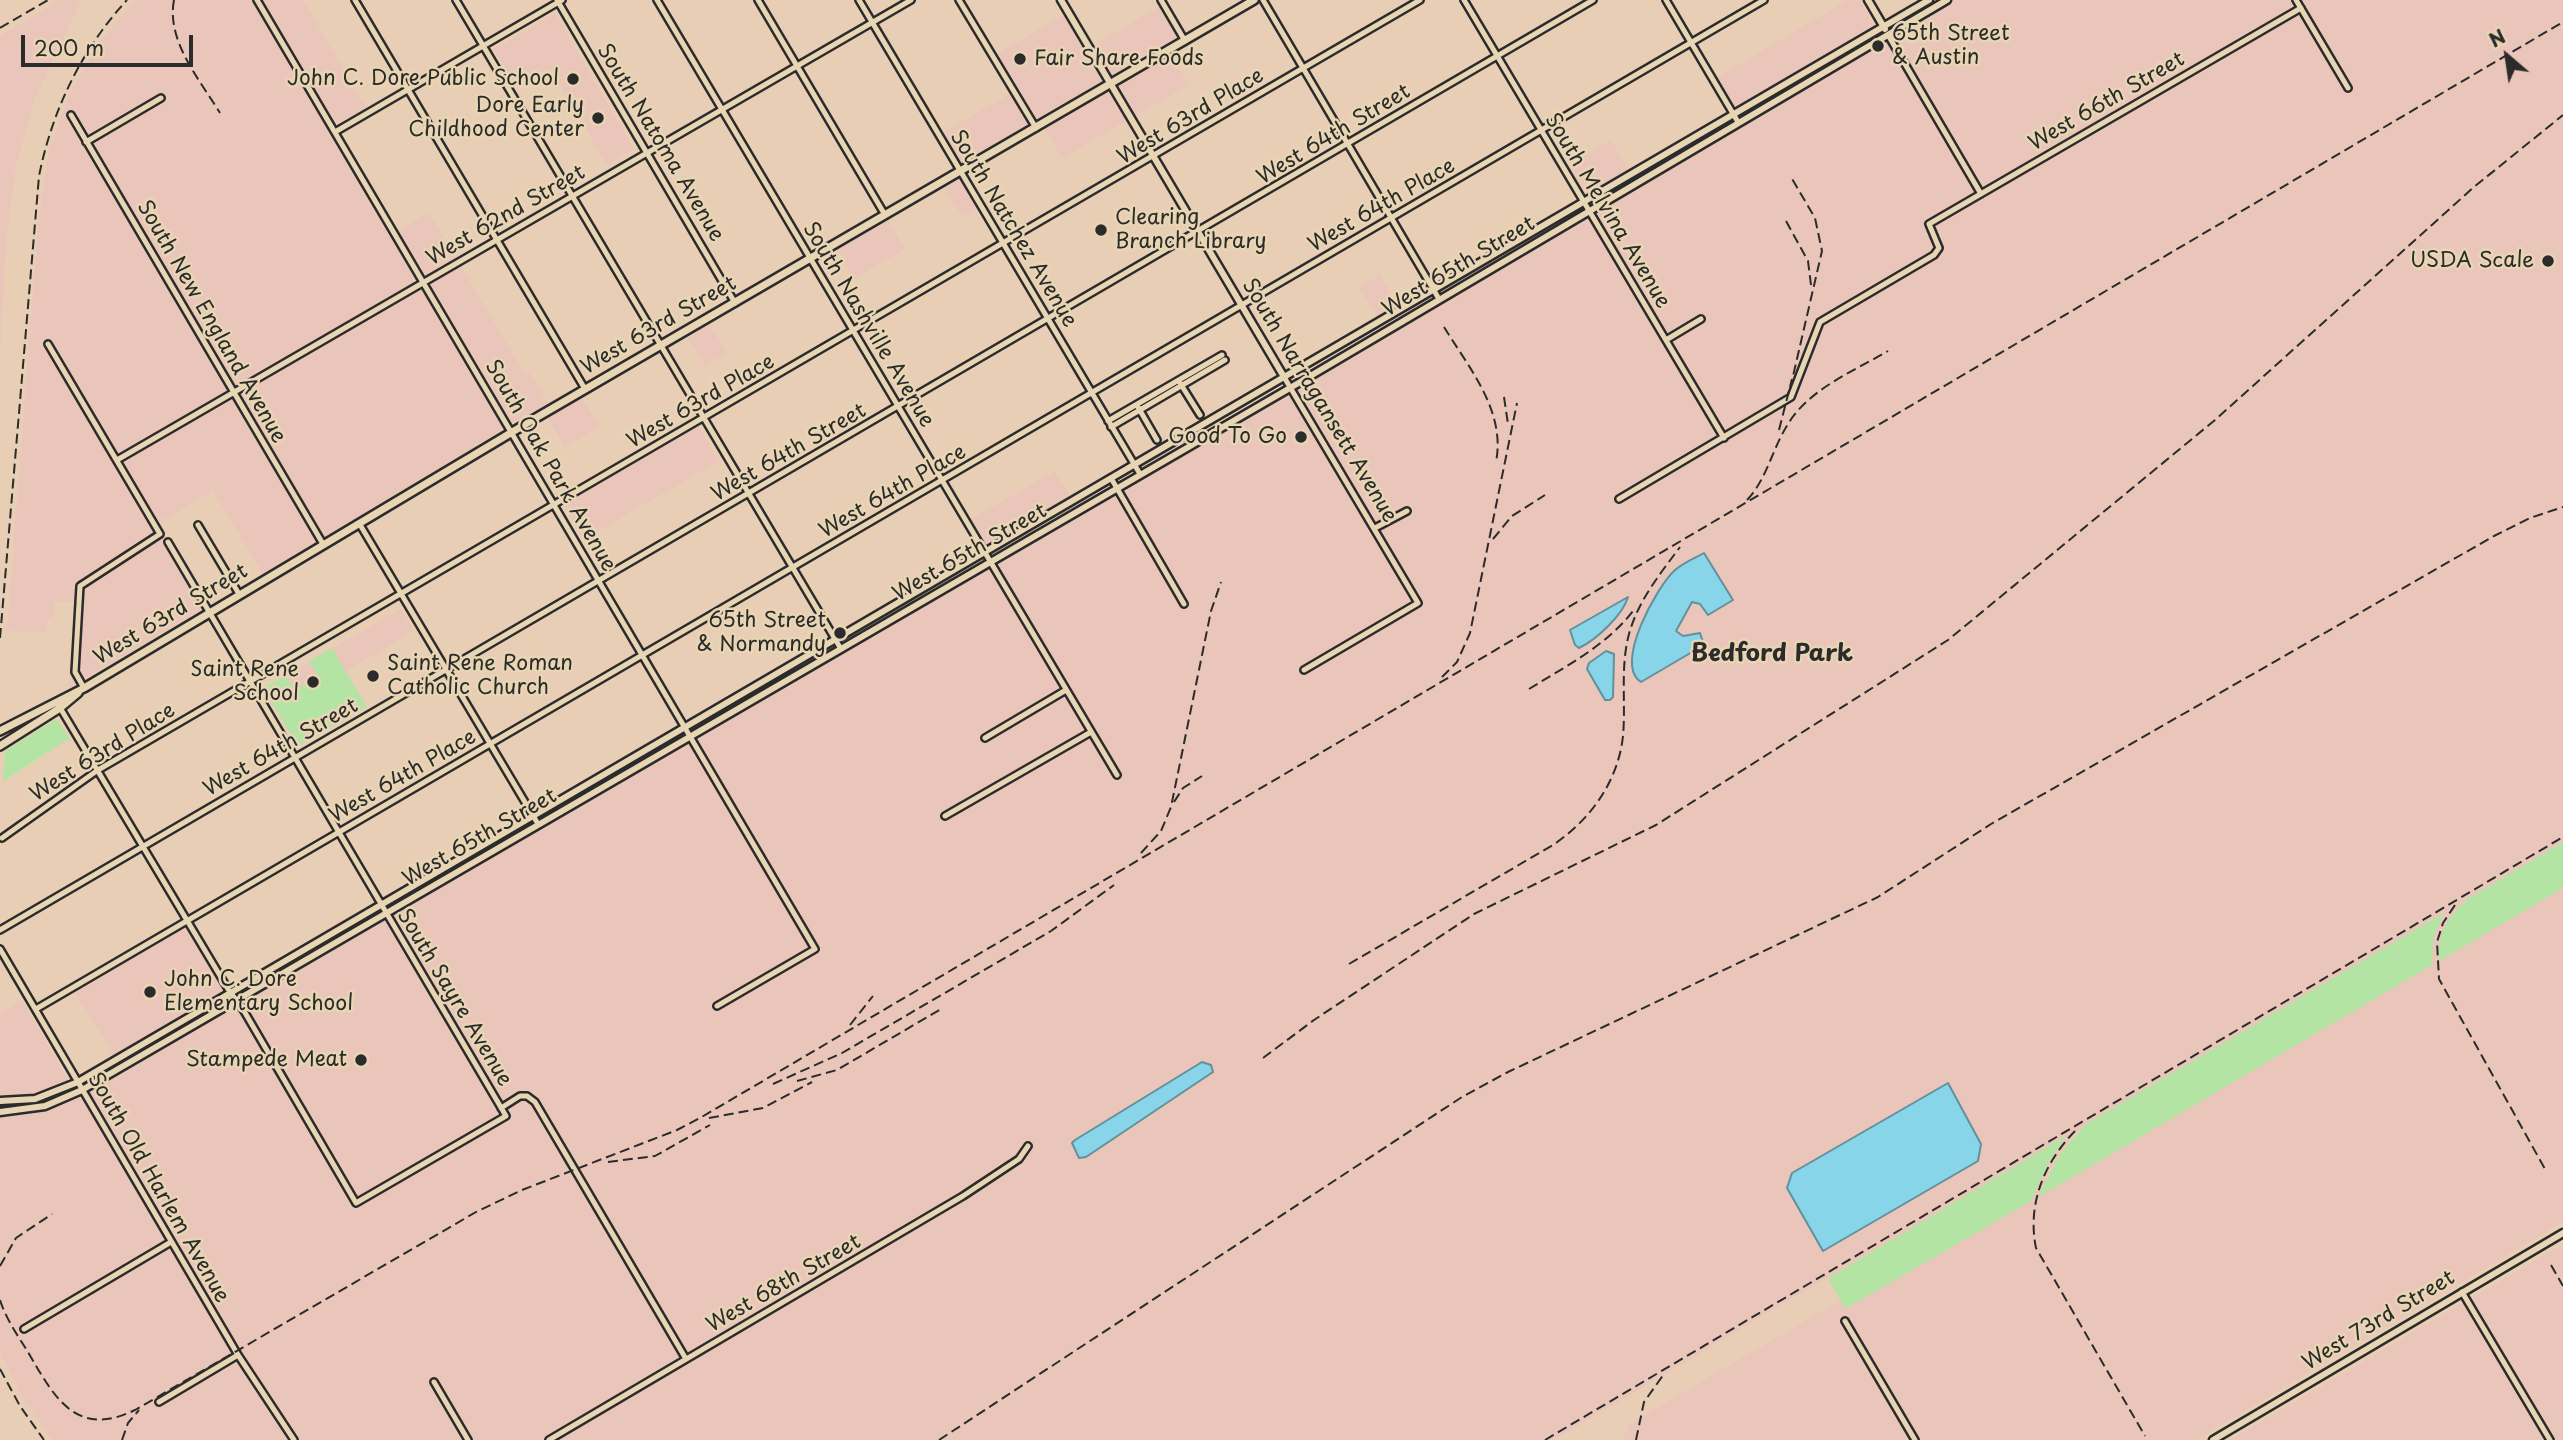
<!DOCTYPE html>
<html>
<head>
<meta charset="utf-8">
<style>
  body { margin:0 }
  #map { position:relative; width:2563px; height:1440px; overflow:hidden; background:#e9ceb6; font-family:"Playpen Sans",sans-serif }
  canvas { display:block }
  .north { position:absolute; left:2472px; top:21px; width:70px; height:70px; -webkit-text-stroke:5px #e8d5b3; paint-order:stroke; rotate:331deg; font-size:19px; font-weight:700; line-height:28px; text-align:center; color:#2b2b2b }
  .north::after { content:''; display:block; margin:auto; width:24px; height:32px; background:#2b2b2b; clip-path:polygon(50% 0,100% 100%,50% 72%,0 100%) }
  .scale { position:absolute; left:21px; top:35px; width:172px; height:32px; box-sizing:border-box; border:4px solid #2b2b2b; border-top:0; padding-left:9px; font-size:21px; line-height:24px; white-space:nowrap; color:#2b2b2b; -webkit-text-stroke:5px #e8d5b3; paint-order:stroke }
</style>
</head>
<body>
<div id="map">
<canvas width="2563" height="1440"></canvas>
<div class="north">N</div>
<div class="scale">200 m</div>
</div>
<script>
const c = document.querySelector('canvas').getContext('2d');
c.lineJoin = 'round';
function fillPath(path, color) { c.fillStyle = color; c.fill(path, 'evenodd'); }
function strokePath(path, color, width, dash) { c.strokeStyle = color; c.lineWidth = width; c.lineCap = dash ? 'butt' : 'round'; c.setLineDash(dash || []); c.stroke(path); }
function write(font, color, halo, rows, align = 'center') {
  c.font = font + ' "Playpen Sans",sans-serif'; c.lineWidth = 5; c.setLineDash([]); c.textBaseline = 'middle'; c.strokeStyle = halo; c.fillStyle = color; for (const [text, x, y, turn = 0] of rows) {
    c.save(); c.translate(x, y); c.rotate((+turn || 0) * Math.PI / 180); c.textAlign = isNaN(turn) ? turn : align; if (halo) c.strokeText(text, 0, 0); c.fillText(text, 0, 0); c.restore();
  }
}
const built = new Path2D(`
  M60,0H81L34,101L16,166L6,243L0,356V36Z
  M136,0H253L503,425L500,432L449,463L263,574L213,491L158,523L207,607L68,688L74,602L55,601L54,616L48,619L46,633L7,631L39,216L49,151L69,95L99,42Z
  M261,0H303L369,112L339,130Z
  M1848,0H1860L1876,28L1736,110L1716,78Z
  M1948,0H2563V842L2466,900L2449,918L2563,877V1222L2196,1440H1622L1629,1424L2037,1185L2065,1137L1554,1440H54L47,1433L25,1402L0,1351V1013L22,1000L79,1099ZM2444,914L2434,935L2432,954L2044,1180L2069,1140L2086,1124Z
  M1162,5L1180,35L959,166L940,134L1015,91L994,56L1068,12L1089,48Z
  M555,13L634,149L607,165L550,69L517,87L494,49Z
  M1171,55L1189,85L1062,158L1045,129Z
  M1611,140L1630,172L1586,199L1567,166Z
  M963,177L980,206L962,217L944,187Z
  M429,213L525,374L529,372L548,403L517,421H511L399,230Z
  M888,220L906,249L854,278L837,249Z
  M1380,275L1398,306L1377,318L1359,288Z
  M709,323L727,353L705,366L687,337Z
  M582,398L599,427L564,447L548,418Z
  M698,426L719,461L583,540L563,505Z
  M1055,471L1072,499L985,550L967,521Z
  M401,609L414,631L346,671L367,707L298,746L263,688Z
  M185,925L226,993L115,1057L74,991Z
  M2563,1244V1440H2230L2459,1305Z`);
const green = new Path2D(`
  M332,648L367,707L298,746L263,688L286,675L295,690L318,676L309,661Z
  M56,719L70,738L3,781L5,751Z
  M2563,842V888L2439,961C2436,935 2448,917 2466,900Z
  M2445,912L2434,935L2432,965L2037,1198L2060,1154L2086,1124Z
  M2067,1135L2049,1162L2031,1201L1845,1309L1828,1278Z`);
const water = new Path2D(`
  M1704,553L1733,600L1708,615L1700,604L1692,602L1676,631L1683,636L1700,633L1704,645L1641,682C1613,665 1657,586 1675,570C1683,563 1695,558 1704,553Z
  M1628,597C1623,615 1596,640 1579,648L1575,645L1570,630Z
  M1606,651L1614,654L1613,697L1610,700H1605L1587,669L1589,663Z
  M1202,1062L1211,1065L1213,1072L1086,1157L1079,1158L1072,1143L1075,1140Z
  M1948,1083L1981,1144L1978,1161L1823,1251L1787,1188L1792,1173Z`);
const minor = new Path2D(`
  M257,0L815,949L717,1006
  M355,0L585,389
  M456,0L841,649
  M557,0L735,303
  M657,0L1117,775
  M758,0L885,215
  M859,0L1140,474
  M959,0L1036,128
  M1161,0L1185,41
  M1263,0L1439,299
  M1464,0L1724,438
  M1666,0L1738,122
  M2296,0L2348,88
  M1888,35L1981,194
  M71,115L323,544
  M335,132L562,0
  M86,142L161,98
  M1666,340L1701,319
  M48,344L160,534L80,586L75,672L84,688
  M1284,377L1418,603L1304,670
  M1180,383L1200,415
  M1138,407L1157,440
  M1108,421L1222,355
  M1111,427L1225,360
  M117,460L911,0
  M1111,478L1184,604
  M1619,499L1791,397L1820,322L1934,255L1939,248L1929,224L2301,8
  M359,523L538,824
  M198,525L239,594
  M1375,528L1407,511
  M59,706L228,989L244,1011L356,1203L506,1116L168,542
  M985,738L1066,690
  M945,816L1091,732
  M2,838L98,770L1420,0
  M0,930L1593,0
  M0,949L238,1355L294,1440
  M36,1009L1764,0
  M501,1108L520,1096H527L535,1102L686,1359
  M2462,1292L2550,1440
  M1845,1321L1915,1440
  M24,1329L171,1242
  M434,1382L468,1440
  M159,1402L238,1355
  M549,1440L963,1196L1019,1159L1028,1146`);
const tertiary = new Path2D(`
  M1061,0L1284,377
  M1868,0L1885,29
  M0,1101L35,1099L78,1082L1929,0
  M0,1112L45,1106L82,1090L1290,388L1947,0
  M2213,1440L2563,1233`);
const secondary = new Path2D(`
  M0,731L84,688L534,419L1254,0
  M0,746L60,708L78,693`);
const rail = new Path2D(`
  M174,0C166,41 200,80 220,113
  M0,28L48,0
  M1786,221L1808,261L1811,285
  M1444,327C1469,368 1506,411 1496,462
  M1790,389L1822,251L1815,218L1791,177
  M1504,397L1508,424
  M1779,430L1792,379
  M1747,500C1767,479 1772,449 1788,424C1809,389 1854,371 1888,351
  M1493,539L1512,516L1545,495
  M0,638L39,176C52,111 81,50 127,0
  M1442,677L1457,662L1470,633L1517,403
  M1529,689C1566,666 1606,646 1633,611
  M1174,802L1183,788L1202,776
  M1141,853L1161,831L1171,807L1211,611L1221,582
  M2455,905L2443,923L2437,942L2439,979L2545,1169
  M1349,964L1553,845C1590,820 1618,782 1623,736C1626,702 1620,668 1629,634C1638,601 1660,574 1680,547
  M850,1025L873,996
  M1263,1058L1314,1020L1474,914L1656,825L1948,640L2215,420L2474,187L2563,115
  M797,1081L837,1070L941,1009
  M773,1084L842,1053L1051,931L1114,885
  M709,1118L763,1108L812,1082
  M2075,1131C2044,1163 2027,1204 2036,1248L2145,1436
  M608,1162L655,1156L710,1125
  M2551,1265L2563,1286
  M0,1266L16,1238L52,1214
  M0,1300C6,1319 18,1336 28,1352C54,1397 76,1439 135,1410L476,1212L522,1190L677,1130L700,1118L2563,22
  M0,1369L20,1406L44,1440
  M122,1440L128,1423L139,1410
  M939,1440L1462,1097L1508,1072L1878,897L1991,824L2494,536L2530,518L2563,507
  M1545,1440L2563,837
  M1636,1440L1644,1402L1664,1374`);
const markers = [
  [1878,46,7,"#2b2b2b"],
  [1020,59,7,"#2b2b2b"],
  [573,79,7,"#2b2b2b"],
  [598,118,7,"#2b2b2b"],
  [1101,230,7,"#2b2b2b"],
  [2548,261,7,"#2b2b2b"],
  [1301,437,7,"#2b2b2b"],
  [840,633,7,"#2b2b2b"],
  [373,676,7,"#2b2b2b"],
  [313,682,7,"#2b2b2b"],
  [150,992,7,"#2b2b2b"],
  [361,1060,7,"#2b2b2b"]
];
const poiNames = [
  ["65th Street",1892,34,"left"],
  ["& Austin",1892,58,"left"],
  ["Fair Share Foods",1034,59,"left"],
  ["John C. Dore Public School",559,79],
  ["Dore Early",584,106],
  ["Childhood Center",584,130],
  ["Clearing",1115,218,"left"],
  ["Branch Library",1115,242,"left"],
  ["USDA Scale",2534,261],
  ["Good To Go",1287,437],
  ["65th Street",826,621],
  ["& Normandy",826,645],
  ["Saint Rene Roman",387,664,"left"],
  ["Catholic Church",387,688,"left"],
  ["Saint Rene",299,670],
  ["School",299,694],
  ["John C. Dore",164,980,"left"],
  ["Elementary School",164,1004,"left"],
  ["Stampede Meat",347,1060]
];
const streetNames = [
  ["West 66th Street",2107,102,-30],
  ["West 63rd Place",1191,117,-31],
  ["West 64th Street",1334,135,-31],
  ["South Natoma Avenue",660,143,59],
  ["West 64th Place",1382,206,-30],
  ["South Melvina Avenue",1607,211,59],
  ["West 62nd Street",506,216,-30],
  ["South Natchez Avenue",1013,229,59],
  ["West 65th Street",1459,267,-31],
  ["South New England Avenue",211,322,60],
  ["South Nashville Avenue",868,325,59],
  ["West 63rd Street",659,326,-30],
  ["South Narragansett Avenue",1319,401,59],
  ["West 63rd Place",701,402,-30],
  ["West 64th Street",789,453,-30],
  ["South Oak Park Avenue",550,466,60],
  ["West 64th Place",893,492,-30],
  ["West 65th Street",970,553,-30],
  ["West 63rd Street",171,615,-31],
  ["West 64th Street",281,748,-30],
  ["West 63rd Place",103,753,-32],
  ["West 64th Place",403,777,-30],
  ["West 65th Street",480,838,-30],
  ["South Sayre Avenue",454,998,59],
  ["South Old Harlem Avenue",158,1188,60],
  ["West 68th Street",784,1284,-30],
  ["West 73rd Street",2379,1321,-31]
];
const quarterNames = [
  ["Bedford Park",1772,654]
];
fillPath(built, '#eac6ba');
fillPath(green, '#b4e4a3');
fillPath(water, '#88d4e9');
strokePath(water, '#63909d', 2);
strokePath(minor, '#2b2b2b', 10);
strokePath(tertiary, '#2b2b2b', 11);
strokePath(secondary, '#2b2b2b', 12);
strokePath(minor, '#e8d5b3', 5);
strokePath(tertiary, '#e8d5b3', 6);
strokePath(secondary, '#e8d5b3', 7);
strokePath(rail, '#2b2b2b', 2, [10, 5]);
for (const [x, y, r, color] of markers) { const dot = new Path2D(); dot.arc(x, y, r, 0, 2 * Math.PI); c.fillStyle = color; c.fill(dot); strokePath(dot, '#e8d5b3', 2.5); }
write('21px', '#2b2b2b', '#e8d5b3', poiNames, 'right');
write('21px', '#2b2b2b', '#e8d5b3', streetNames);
write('bold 24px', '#2b2b2b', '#e8d5b3', quarterNames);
</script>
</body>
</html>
